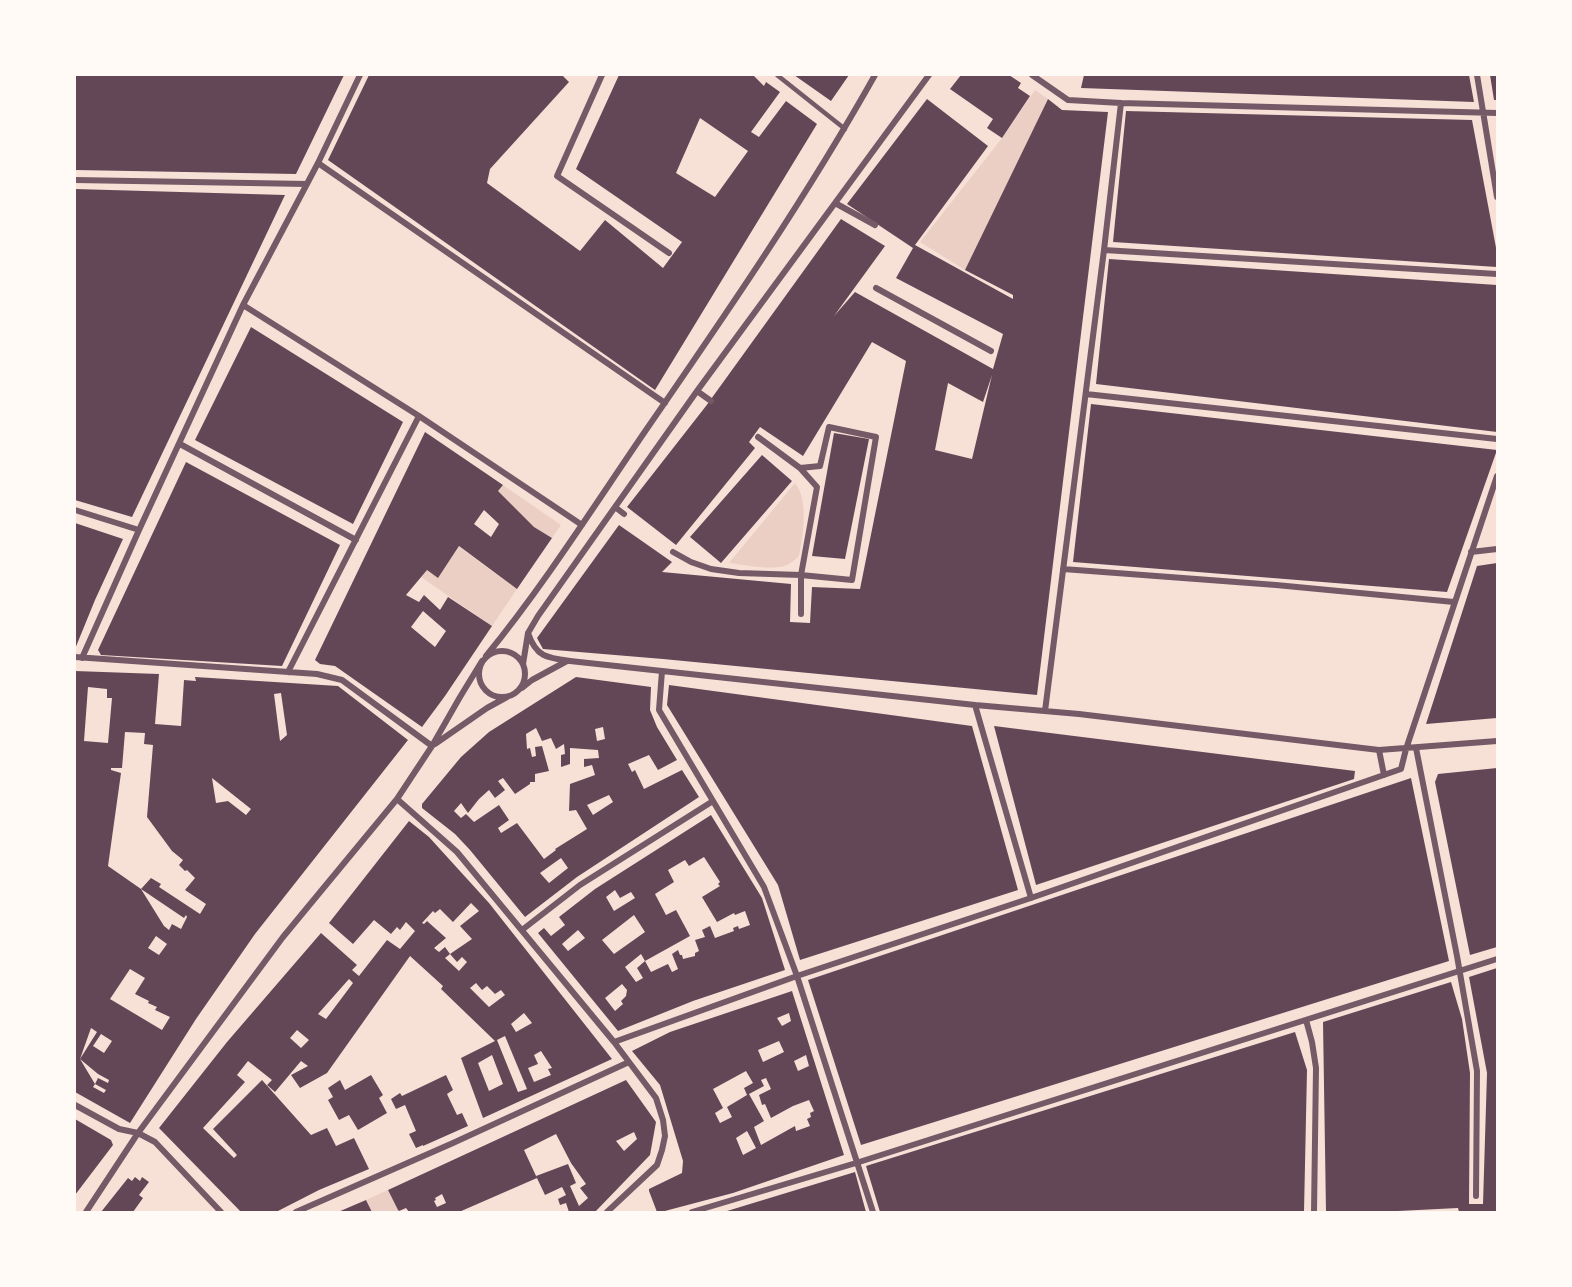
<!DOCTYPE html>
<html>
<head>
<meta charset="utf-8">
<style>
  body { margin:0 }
  #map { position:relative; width:1572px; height:1287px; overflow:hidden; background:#f7e1d7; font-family:Jost,sans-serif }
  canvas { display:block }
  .frame { position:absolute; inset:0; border:76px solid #fffaf5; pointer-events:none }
</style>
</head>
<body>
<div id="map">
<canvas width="1572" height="1287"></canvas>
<div class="frame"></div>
</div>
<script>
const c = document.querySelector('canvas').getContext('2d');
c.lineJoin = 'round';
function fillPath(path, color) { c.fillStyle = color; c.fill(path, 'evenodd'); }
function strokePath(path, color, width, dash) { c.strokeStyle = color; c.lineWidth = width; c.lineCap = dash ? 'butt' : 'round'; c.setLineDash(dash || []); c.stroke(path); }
const green = new Path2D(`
  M1035,90L1048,99L965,270L920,242L1002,138Z
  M795,483C809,500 803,535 799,556C796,559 791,563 787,565C772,571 745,565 729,563Z
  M503,485L561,525L552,538L534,527L498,491Z
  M459,547L517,589L492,626L421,577L427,570L438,577Z
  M388,1190L399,1212H372L366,1200Z`);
const building = new Path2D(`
  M75,75H344L296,174L75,170Z
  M369,75H562L569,82L490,169L487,183L580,251L605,220L663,268L682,242L576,169L619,75H753L764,86L766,82L780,92L751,132L759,137L786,101L817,124L655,390L328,160ZM700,118L748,151L715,197L676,173Z
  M794,75H849L831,101Z
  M961,75H1009L1021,83L1018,88L1030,96L1002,138L987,128L993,119L950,89Z
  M1084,75H1469L1474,102L1081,88Z
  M1490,75H1497V100H1494Z
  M927,99L988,146L915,245L1013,299V295L965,270L1048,99L1062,110L1108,112L1037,695L663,659L543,649L537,638L619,525L672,562L662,572L791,584L790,622L810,623L812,587L860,589L906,361L872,342L803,456L760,427L749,442L755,448L676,545L627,507L706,406L841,219L885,246L834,316L855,292L993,369L1003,334L896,278L913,248L847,204ZM992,375L972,459L935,450L948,383L983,402Z
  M1126,111L1472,120L1497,253V267L1113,242Z
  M75,189L285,195L132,517L75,500Z
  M1109,259L1497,285V432L1096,384Z
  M251,327L403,422L353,524L195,440Z
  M1091,404L1497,450L1447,592L1073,562Z
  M425,432L503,485L498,491L534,527L552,538L517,589L459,546L438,578L427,570L406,595L419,602L424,595L440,610L448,597L492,626L445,696L422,727L335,666L320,664L315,660ZM484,510L499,524L491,537L474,524ZM423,611L446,631L435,647L411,627Z
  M834,433L869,439L845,559L812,556Z
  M762,455L792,481L721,563L690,537Z
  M186,462L340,545L282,666L101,655L98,650Z
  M75,523L123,539L95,600L75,649Z
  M1497,563V718L1426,724L1477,566Z
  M75,671L159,674L155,724L181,726L184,680L196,681L195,677L338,686L408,740L255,934L196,1019L130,1123L75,1092ZM88,687L107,689V698H112L108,743L84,741ZM281,693L287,735L280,741L274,694ZM125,732L145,733L144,744L153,745L147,817L172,851L183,860L179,865L185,871L187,870L195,878L185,890L206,904L200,914L159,887L161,884L151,878L141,889L184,918L186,915L187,917L181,929L172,924L169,930L164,926L141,889L108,866L121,773L111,770V768H122ZM212,778L251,809L246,815L228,801L216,803ZM156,936L167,944L159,955L148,948ZM130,969L145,978L135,994L149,1001L148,1003L157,1007L155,1010L170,1017L162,1030L110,999ZM91,1028L97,1032L80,1059ZM101,1034L112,1041L104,1053L93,1046ZM80,1059L98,1074L109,1080L108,1083L98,1078L95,1084L106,1090L104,1093L93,1087L95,1084Z
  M576,677L651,687L650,710L657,727L677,760L658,770L649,755L628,764L632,772L635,770L644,789L682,770L699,797L577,877L525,917L470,850L455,834L422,808V804L461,757L489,732ZM603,727L605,739L597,741L595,729ZM536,728L542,741L551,738L556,749L564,744L565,754L561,755V767L570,764V748L598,750L599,758L584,759V767L592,765L595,775L570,784L569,811L576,810L587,829L555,849L556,850L544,859L517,823L501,833L498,828L509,820L499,805L474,822L466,814L461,818L454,811L461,803L468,813L479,799L489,790L495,798L505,790L498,781L503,778L515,794L530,784V782H535V774L549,771L542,746L535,747L536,756L532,757L530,748L527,749L526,734ZM609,795L613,802L593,815L587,805ZM561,858L568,868L549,883L540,873Z
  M669,685L972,726L1018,890L800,960L778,885L667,705Z
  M994,726L1355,771L1354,779L1036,885Z
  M1497,768V947L1470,955L1435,782L1438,774Z
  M1411,778L1449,961L861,1145L808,980Z
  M711,815L762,898L785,970L693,1001L618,1031L538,933L544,928L551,936L565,925L559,917L595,889ZM704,857L720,882L718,884L720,886L702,897L717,922L734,913L735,915L745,911L750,925L739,929L738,926L733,928L734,931L715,938L710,926L702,930L705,937L695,940L699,951L695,953V956L683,959L682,955H680L678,950L672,954L678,969L672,972L668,964L651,972L645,961L637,968L643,978L636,982L625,967L641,954L645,961L690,936L676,910L666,915L655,894L674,882L668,870L685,860L689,866ZM615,890L620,898L631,892L635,898L614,911L606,897ZM634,915L645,932L614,954L602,940ZM578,930L585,938L568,951L562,944ZM622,984L627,990L626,996L621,1001L623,1004L615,1011L605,998Z
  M409,821L429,837L489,903L612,1059L483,1118L461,1058L495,1041L441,989L443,986L410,956L327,1073L300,1088L291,1075L308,1066L301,1061L275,1092L267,1085L272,1080L248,1061L237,1075L245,1082L203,1128L234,1158L237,1155L213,1129L262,1080L311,1135L327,1128L336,1146L354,1138L369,1169L319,1190L276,1212H241L159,1128L227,1042L321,933L357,965L352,970L359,976L387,940L400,949L415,931L406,922L400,930L397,927L391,934L374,920L353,944L329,923ZM471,903L479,911L460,926L472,939L450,954L457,962L462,957L467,962L459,971L445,958L450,954L445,947L439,952L434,948L446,938L427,921L424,924L422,923L433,911L435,913L440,909L453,922ZM349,979L353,983L326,1019L318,1014ZM476,983L482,990L487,986L495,994L501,990L505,995L489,1007L470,988ZM524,1013L532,1023L516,1032L511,1024ZM297,1030L309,1040L301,1048L290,1038ZM505,1036L527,1089L518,1092L497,1040ZM541,1051L552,1068L548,1069L551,1075L534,1082L528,1068L538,1064L534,1055ZM492,1055L503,1084L489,1091L478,1063Z
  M1497,968V1212H1459L1458,1208L1378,1212H1326L1323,1022L1451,982L1462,1019L1470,1073L1469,1204H1483L1487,1073L1469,977Z
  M792,991L844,1155L733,1193L661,1212H657L649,1191V1189L682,1173L683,1161L660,1085L632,1051L670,1032ZM789,1013L791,1021L782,1026L777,1018ZM779,1041L784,1052L763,1062L758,1050ZM806,1055L809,1066L798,1071L794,1061ZM746,1071L753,1083L744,1088L747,1095L727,1107L732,1117L720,1123L715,1113L723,1108L713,1089ZM766,1078L771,1089L759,1095L762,1105L765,1104L771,1118L793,1106L809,1100L814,1111L810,1113L811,1117L807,1119L810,1126L796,1131L795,1126L761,1145L754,1127L764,1121L749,1094L764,1086L761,1080ZM747,1131L756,1148L743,1155L736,1138Z
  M1295,1032L1307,1070L1304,1212H880L866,1166Z
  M371,1075L383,1095L379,1098L387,1113L358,1130L349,1115L339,1120L328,1100L333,1097L328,1088L340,1080L345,1090Z
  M446,1075L453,1090L447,1094L457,1115L462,1113L468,1126L423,1146V1145L416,1148L409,1134L416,1131L405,1105L396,1109L391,1099L400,1093L402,1096Z
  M626,1080L656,1122L650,1155L595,1212H569L566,1203L560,1205L558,1199L566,1195L562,1187L545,1195L536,1176L568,1164L576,1183L570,1186L579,1206L588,1198L580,1188L586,1184L571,1163L556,1134L524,1150L537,1178L459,1212H409L406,1208L399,1211L398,1210L388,1190ZM634,1132L637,1139L624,1151L616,1141ZM442,1194L446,1203L437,1207L434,1201L436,1200L435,1198Z
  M75,1119L111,1140L113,1145L75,1195Z
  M855,1172L866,1212H727V1211Z
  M135,1177L140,1181L142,1177L149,1182L139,1195L143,1198L133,1212H101L128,1178L132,1181Z
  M366,1200L372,1212H338Z`);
const service = new Path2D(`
  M777,75L845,129`);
const minor = new Path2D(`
  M602,75L557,176L669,253
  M1032,75L1068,100L1121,103L1497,113
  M1477,75L1497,197
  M318,163L665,403
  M75,180L307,184
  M835,203L875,225
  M1104,250L1497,274
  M876,288L991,351
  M243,305L419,416L582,525
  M697,391L711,401
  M1086,394L1497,439
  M758,437L800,468L817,487L801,575V614
  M180,444L356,540
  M615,507L624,514
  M75,510L139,530
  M673,552L691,562L711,569L739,573L801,575L852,580L876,437L829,427L820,466L800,468
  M1471,552L1497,549
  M1063,569L1276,585L1454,602
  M528,633C536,657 547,658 570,661L975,705L1079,714L1379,750L1497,741
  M479 674a23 23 0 1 1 46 0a23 23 0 1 1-46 0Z
  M486,656C544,585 594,506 646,430C726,314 806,198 875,75
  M75,657L317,674L342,680L432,746
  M82,658L139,530L243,305L318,163L360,75
  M523,664L528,633L538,616L697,391L929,75
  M662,671L659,710L764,887L797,976L873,1212
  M288,672L419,416
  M522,688L532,680L567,661
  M975,705L1031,898
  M1045,711L1104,250L1121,103
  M435,744L487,708L507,697
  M1416,748L1457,956L1477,1071L1476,1196
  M1379,750L1384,775
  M397,799L457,852L614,1042L656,1098L663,1120L665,1136L662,1150L657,1165L607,1212
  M522,930L580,885L713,801
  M1306,1020L1312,1042L1316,1068L1314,1212
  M614,1042L797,976L1031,898L1401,769L1406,749L1497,476
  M75,1105L119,1129L138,1133L155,1142L221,1212
  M86,1212L138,1133L283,937L397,799L432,746L460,697L482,661
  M296,1212L453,1143L629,1062
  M692,1212L856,1163L1497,959`);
fillPath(green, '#ebcfc5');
fillPath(building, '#644757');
strokePath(service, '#755966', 4.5);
strokePath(minor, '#755966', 6);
</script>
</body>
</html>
